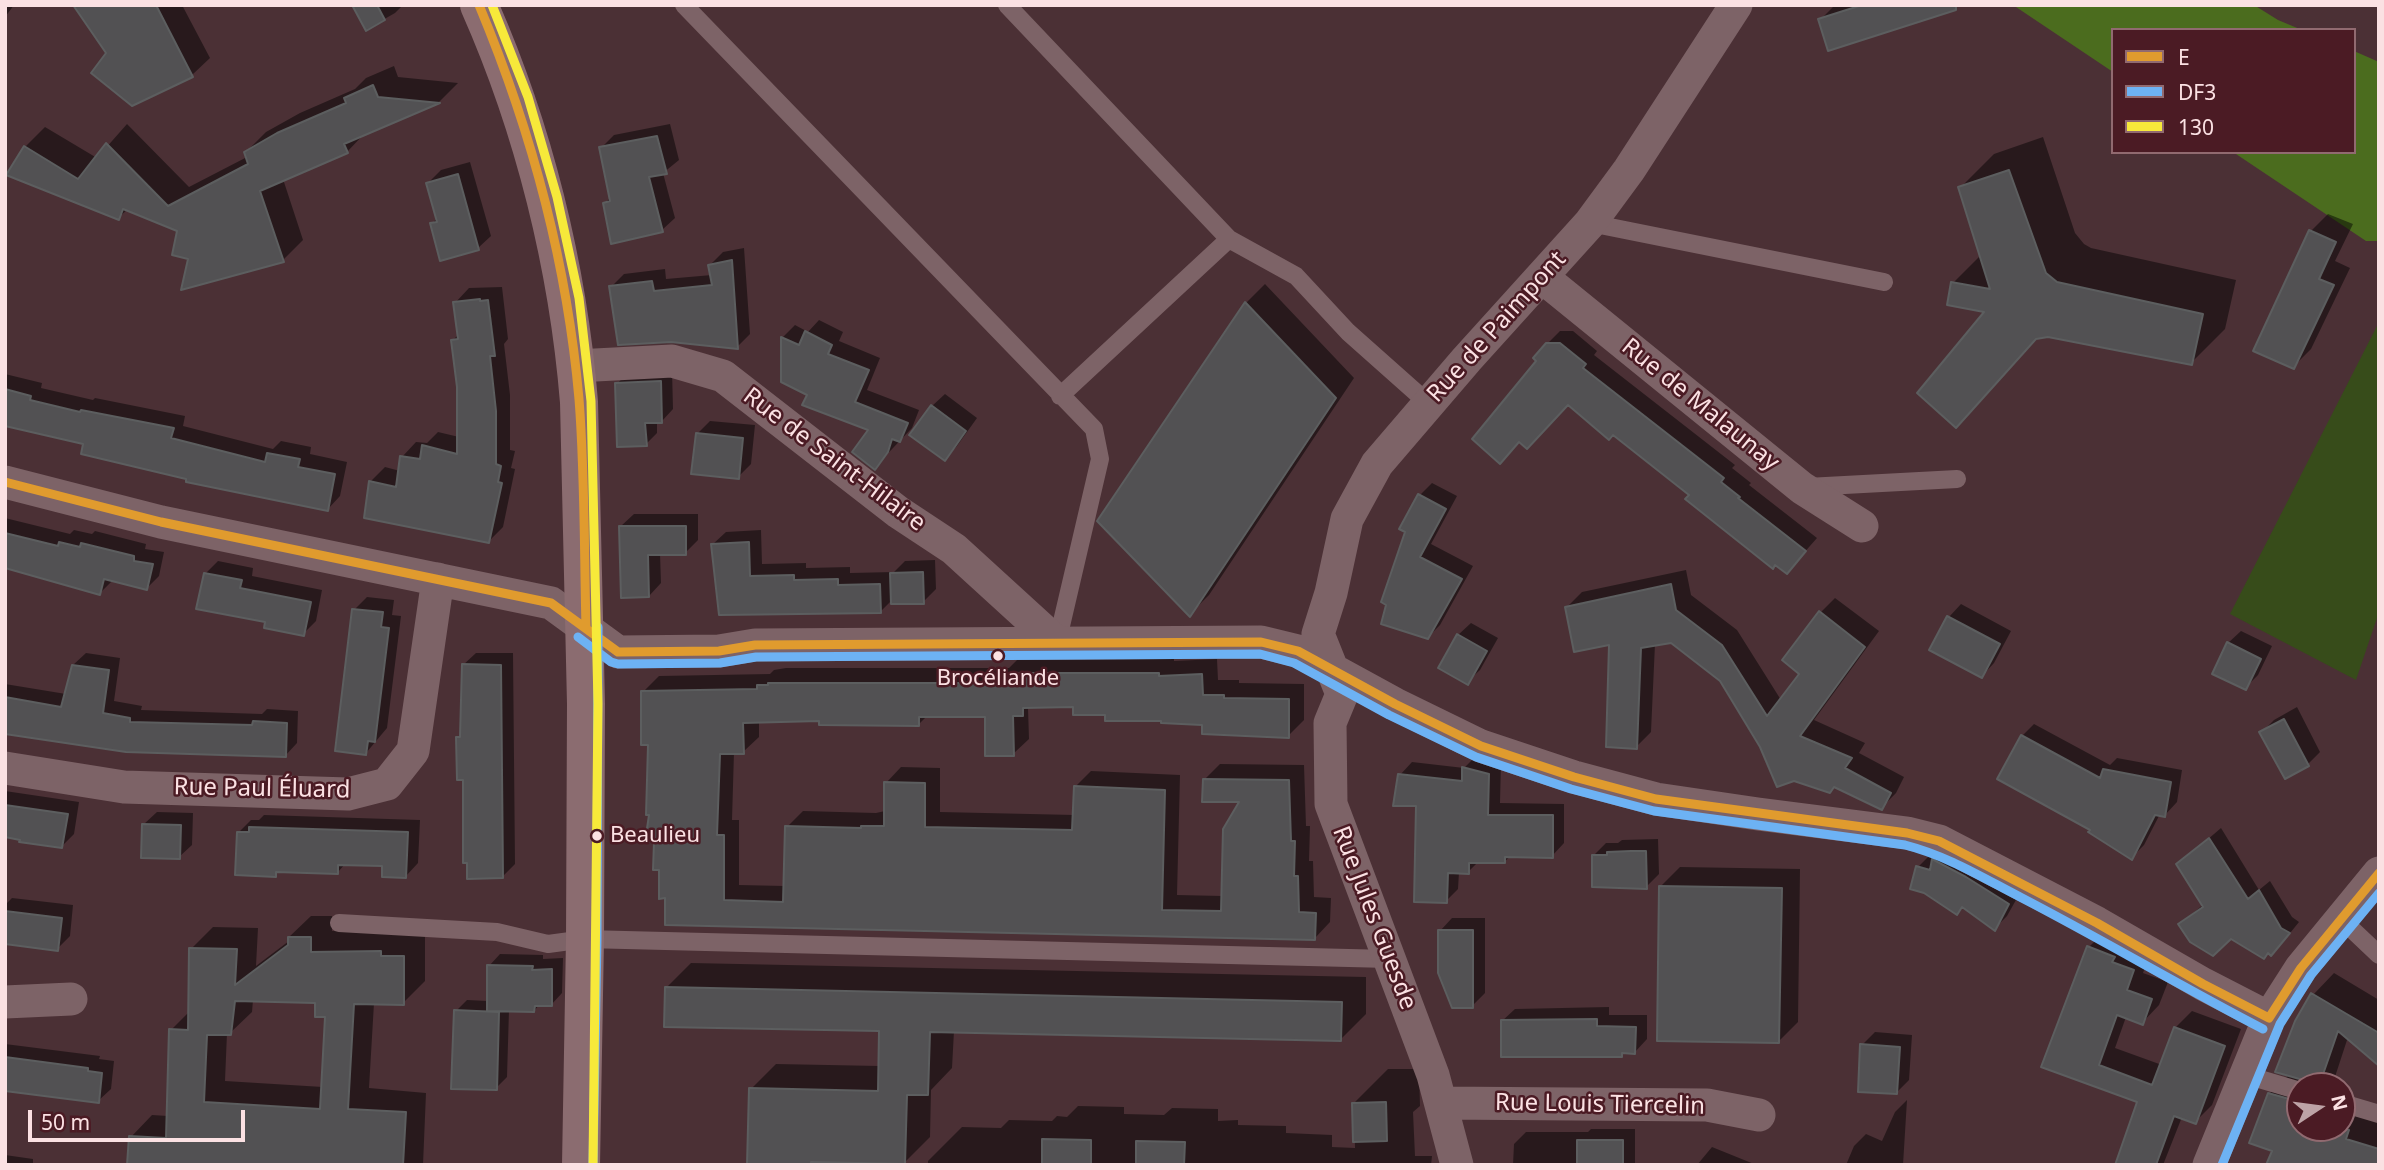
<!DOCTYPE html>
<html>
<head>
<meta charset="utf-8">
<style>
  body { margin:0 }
  #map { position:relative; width:2384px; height:1170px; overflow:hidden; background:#4b3035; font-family:"Noto Sans",sans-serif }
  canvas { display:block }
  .frame { position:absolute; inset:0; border:7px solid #fbe1e3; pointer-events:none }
  .legend { position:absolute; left:2111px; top:28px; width:245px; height:126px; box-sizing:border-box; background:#4b1b24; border:2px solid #916a70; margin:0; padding:9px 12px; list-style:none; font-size:21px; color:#fbe1e3 }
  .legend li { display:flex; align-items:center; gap:14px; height:35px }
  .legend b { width:35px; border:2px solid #916a70 }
  .north { position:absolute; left:2286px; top:1072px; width:70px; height:70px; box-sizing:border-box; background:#4b1b24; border:2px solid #916a70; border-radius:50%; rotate:77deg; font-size:19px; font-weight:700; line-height:28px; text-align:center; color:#fbe1e3 }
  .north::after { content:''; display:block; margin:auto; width:24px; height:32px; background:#bda3a6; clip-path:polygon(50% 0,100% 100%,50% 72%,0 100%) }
  .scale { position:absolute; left:28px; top:1110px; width:217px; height:32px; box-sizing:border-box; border:4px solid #fbe1e3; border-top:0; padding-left:9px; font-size:21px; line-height:24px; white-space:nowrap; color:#fbe1e3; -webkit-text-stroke:5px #4b1b24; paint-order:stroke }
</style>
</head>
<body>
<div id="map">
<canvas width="2384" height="1170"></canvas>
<div class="frame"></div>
<ul class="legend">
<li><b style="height:9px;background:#e09b2e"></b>E</li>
<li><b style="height:9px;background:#6db2f4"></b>DF3</li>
<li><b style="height:9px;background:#f7e93a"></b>130</li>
</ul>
<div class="north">N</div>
<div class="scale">50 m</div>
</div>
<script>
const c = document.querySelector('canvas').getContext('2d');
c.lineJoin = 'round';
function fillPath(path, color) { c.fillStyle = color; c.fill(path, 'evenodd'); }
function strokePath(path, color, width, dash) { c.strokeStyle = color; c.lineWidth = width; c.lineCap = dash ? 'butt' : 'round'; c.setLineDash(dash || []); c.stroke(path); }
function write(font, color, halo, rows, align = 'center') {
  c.font = font + ' "Noto Sans",sans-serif'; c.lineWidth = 5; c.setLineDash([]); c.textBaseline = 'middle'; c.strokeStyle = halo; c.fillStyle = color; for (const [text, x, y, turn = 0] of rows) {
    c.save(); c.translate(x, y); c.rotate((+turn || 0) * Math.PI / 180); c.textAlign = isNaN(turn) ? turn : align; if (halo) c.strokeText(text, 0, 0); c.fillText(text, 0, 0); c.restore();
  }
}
const green = new Path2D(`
  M2379,322V612L2356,680L2230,614Z`);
const forest = new Path2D(`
  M2013,5H2254L2278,20L2302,30H2113V72Z
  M2354,51L2379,62V241H2366L2233,152H2354Z`);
const shadow = new Path2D(`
  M5,5H14L5,17Z
  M76,5H182L210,58L192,75L132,104L108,53Z
  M353,5H403L395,13L367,29Z
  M1839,5H1930L1820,20L1833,7Z
  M394,66L398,77L458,83L439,102L365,133L347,152L283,179L303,240L283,260L190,258L179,229L128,209L118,218L25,147L45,127L97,158L127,124L189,187L247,157L246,152L266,132L300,113L355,89L366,78Z
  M670,124L679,160L663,173L675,218L662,230L605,203L611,197L601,148L614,135Z
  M2043,137L2075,233L2084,244L2091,248L2236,280L2225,329L2191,363L2055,336L2039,337L1956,426L1988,311L1953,283L1981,255L1960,188L1994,154Z
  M470,162L491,236L478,248L432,224L437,218L428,183L441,170Z
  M2328,214L2353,224L2335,261L2350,268L2311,349L2293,367L2311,231Z
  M744,248L750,334L737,347L611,287L624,274L665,269L666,279L712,275L710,265L723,252Z
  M1265,284L1354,378L1209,595L1190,614L1100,521L1246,303Z
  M502,287L508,339L504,344L510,395V450L515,451L511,468L515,469L503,527L489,541L370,482L385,467L400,471L402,457L416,442L427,443L438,432L459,437V387L453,340L459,334L455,303L469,288Z
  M819,320L843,332L839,341L880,358L867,390L919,410L912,428L875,467L871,429L783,381V337L795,325L808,332Z
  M1560,331H1573L1597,351L1594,355L1735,465L1732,468L1751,483L1749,485L1817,538L1787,572L1691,494L1538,361L1547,344Z
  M672,370L673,409L662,421H657V433L646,444L617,384L628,372Z
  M5,374L42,383L41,388L93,400L95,398L185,416L183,426L273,449L281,441L311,447L310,454L347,462L340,496L328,509L188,478L86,443L5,424Z
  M945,394L977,418L957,446L945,459L932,406Z
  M710,421L755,425L751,464L738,477L697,434Z
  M1432,483L1457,496L1431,544L1473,566L1440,625L1428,637L1407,531L1401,528L1420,495Z
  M634,514H698V540L685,553H660L661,583L649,596L621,526Z
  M5,518L70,534L74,530L92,534L95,531L146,544L145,549L164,552L159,576L147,588L113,580L100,593L5,568Z
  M761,530L762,564L806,563V568L850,567V573L894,572L905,561L935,560L936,589L923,602L892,600L881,611L720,613L713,544L726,532Z
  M218,561L253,568L252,576L322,590L316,621L303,634L267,621L206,573Z
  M1686,570L1691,595L1737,630L1781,700L1801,674L1820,613L1835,598L1879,631L1814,720L1865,743L1859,753L1904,777L1896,793L1881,808L1835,786L1830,791L1762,746L1721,679L1672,641L1655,644L1651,732L1636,747L1611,643L1567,607L1582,592Z
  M367,597L394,600L392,615L401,616L387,728L366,753L354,610Z
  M1961,604L2011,631L1994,663L1982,676L1949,617Z
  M1471,623L1498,638L1480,670L1467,682L1458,635Z
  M2241,631L2272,646L2258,675L2245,688L2228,643Z
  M86,653L120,658L114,701L142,706L141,710L262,714L267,709L298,711L297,743L285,756L5,732V684L66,694L73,665Z
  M476,653H513L515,864L503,876L458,737L462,733L463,665Z
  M1019,658H1174V661L1217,659L1218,680H1239V683L1304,684V720L1288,736L1204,723L1107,713L1074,705L1028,708L1029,739L1013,754L987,715L927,716L919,724L821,720L759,721V737L743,752H734L732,820H739V885L785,886L787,827L803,811L876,813L885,811L886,783L901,767L940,768V812L1075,815V787L1091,771L1180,775L1177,895L1223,896L1242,801L1204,780L1220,764L1304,765L1306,826H1310L1309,861H1313L1314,897L1331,898L1330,922L1315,938L667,897L651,813L650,743L643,692L659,676L770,674L774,670L786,668H1009Z
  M2297,707L2320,752L2308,764L2261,733L2274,720Z
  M2034,724L2110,765L2117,758L2182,770L2177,802L2165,815L2160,814L2144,845L2131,858L2092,829L2022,736Z
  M1476,756L1501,762L1500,803L1564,804V843L1552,856H1511L1505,861H1479L1468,872H1459L1458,889L1446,901L1418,804L1400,775L1412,762L1464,768Z
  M5,791L79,802L74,834L62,846L5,837Z
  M157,812L193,813L192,845L179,857L144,824Z
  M264,815L420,820L418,863L406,876L384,865L346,863L337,873L280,870L275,875L238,833L251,820H259Z
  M2221,828L2259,890L2270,881L2292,917L2299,922L2282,943L2231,937L2180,924L2204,904L2179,864Z
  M1658,839L1659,874L1646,887L1593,856L1606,843H1618L1622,840Z
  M1931,854L2021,891L2007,916L1995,928L1963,906L1956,913L1918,867Z
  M1680,867L1800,869L1798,1022L1779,1041L1661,886Z
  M12,898L73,905L70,936L57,949L5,942V905Z
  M311,916H332V931L402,930L425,935V981L403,1003H374L369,1088L426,1093L423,1165H129L131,1137L152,1115L168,1116L171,1030L190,1011L191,949L213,927L258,928L256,966L289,941V937ZM253,1000L316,1001L327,1015L323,1087L225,1081L227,1033H230L252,1012Z
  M1452,918H1485V993L1472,1006L1440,931Z
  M2106,930L2150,953L2143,973L2168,982L2159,1005L2142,1023L2126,1017L2115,1048L2162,1065L2175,1028L2192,1011L2241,1029L2212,1105L2195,1122L2182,1117L2163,1165H2116L2139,1101L2043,1066L2089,947Z
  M500,954L543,955V959L563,958L562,993L551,1005L540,1004L534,1011L509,1010L507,1077L496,1088L456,1011L467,1000L488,1001L489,966Z
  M691,963L1366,977V1014L1341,1039L954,1031L952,1068L931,1090L930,1137L905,1162L826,1161L821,1165H749L751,1089L776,1064L880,1066L881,1029L666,988Z
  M2334,973L2379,1000V1062L2348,1037L2332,1086H2300V1128H2342V1100L2379,1121V1165L2275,1150L2269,1094L2289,1075L2313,995Z
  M1609,1007V1015H1647V1039L1635,1052H1625L1622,1055L1502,1021L1515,1009Z
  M1875,1032L1912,1035L1909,1080L1896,1093L1862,1045Z
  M5,1044L100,1056L99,1059L114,1061L111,1089L98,1101L5,1089Z
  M1388,1069H1419L1420,1106L1413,1112L1415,1156H1432L1431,1165H928V1161L962,1127L1001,1128L1009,1120L1052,1121L1057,1116L1067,1117L1078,1106L1124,1107V1114L1164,1115L1172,1108L1218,1109V1121L1238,1120V1125L1286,1126V1133L1332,1135V1147L1355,1148L1354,1103Z
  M1907,1100L1903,1165H1846L1854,1146L1866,1134L1882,1141L1895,1112Z
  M1591,1129H1635V1163L1633,1165H1513L1514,1144L1526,1132H1588Z
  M1712,1147L1754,1164V1165H1697Z
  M5,1155L33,1159V1165H5Z`);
const building = new Path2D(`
  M73,5H156L193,77L132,106L91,73L106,53Z
  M352,5H377L385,20L366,31Z
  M1862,5H1956V10L1828,51L1818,19Z
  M373,85L378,97L440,103L344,144L348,153L260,191L284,262L181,290L188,259L172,255L177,231L123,209L119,220L6,175L24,146L78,179L106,143L168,206L248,164L244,152L277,133L346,103L344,98Z
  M657,136L667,174L649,177L663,232L611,244L603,203L610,201L599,147Z
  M2009,170L2046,273L2057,282L2203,314L2192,365L2048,337L2036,339L1956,428L1917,393L1984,312L1947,305L1951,282L1990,289L1958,187Z
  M458,174L479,250L440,261L430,223L437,222L426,183Z
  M2309,230L2336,242L2319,279L2334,285L2294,369L2253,351Z
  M732,260L738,349L671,342L618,345L609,286L652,281L654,291L712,285L708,265Z
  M480,299V301L488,300L495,356H490L496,411V464L501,466L498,482L502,483L489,543L364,518L369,481L396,487L400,456L420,459L422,445L457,454V387L451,340L458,339L453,302Z
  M1245,302L1336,398L1190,617L1097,521Z
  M805,331L832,345L828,354L869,370L855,402L908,423L900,442L892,439L888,452L875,470L852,452L868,430L802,405L807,395L781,382V337L799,345Z
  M1546,343H1560L1586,364L1583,368L1724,478L1721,482L1740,497L1738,498L1806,551L1787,574L1775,565L1773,569L1685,499L1689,495L1613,435L1609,440L1568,405L1527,449L1519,442L1500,464L1472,439L1536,361L1533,358Z
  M661,381L662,423H645L647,446L617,447L615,383Z
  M5,389L31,396L30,400L80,412L81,410L174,428L171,438L265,462L267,453L300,459L298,467L335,474L328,511L186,482V479L81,454L83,444L5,426Z
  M931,405L966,431L945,461L909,435Z
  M696,433L743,438L739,479L691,474Z
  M1418,494L1446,509L1420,557L1462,579L1428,639L1381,624L1386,605L1381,602L1405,532L1399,529Z
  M619,526H686V555H648L649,597L621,598Z
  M5,533L58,546L59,542L80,547L81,543L134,556V561L153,564L147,590L104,579L100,595L5,568Z
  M749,542L750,576L794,575V580L838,579V585L880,584L881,613L719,615L711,544Z
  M923,572L924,604H891L890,573Z
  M204,573L242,580L240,588L311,602L304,636L264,628L265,622L196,609Z
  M1671,584L1676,610L1722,645L1767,716L1799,674L1782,660L1819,611L1865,647L1800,736L1852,758L1845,768L1891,793L1882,810L1834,787L1830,793L1794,781L1777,787L1760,747L1720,681L1671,643L1641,648L1637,749L1606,747L1609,645L1574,652L1565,607Z
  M352,609L383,612L381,627L389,628L375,742L368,741L366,755L335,751Z
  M1947,616L2000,644L1982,678L1929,650Z
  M1457,634L1487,651L1468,685L1438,668Z
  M2227,642L2261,659L2246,690L2212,674Z
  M462,664L501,665L503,878L467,879V863H463V780H457L456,737H460Z
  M72,665L109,670L103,713L130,718V722L252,725L253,721L287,723L286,757L126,752L5,734V697L61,707Z
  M1001,673H1159V676L1202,674L1203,695H1224V698L1289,699V738L1202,734V725L1161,723V721H1105V715H1073V707L1023,708V716H1013L1014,756H985V717H919V726L819,725V721L743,723L744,754H720L717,835H724V900L783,902L785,826L861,828V826H884V782L925,783V827L1072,830L1074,786L1165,790L1162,910L1221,911L1223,829L1239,802H1202L1203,779L1289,780L1291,841H1295L1294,876H1298L1299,912L1316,913L1315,940L665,925V898L659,899V870H653L654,842H645L649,815H646L648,745H641V691L757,689V685H768V683H1001Z
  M2284,719L2309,766L2285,779L2259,732Z
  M2021,735L2100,778L2103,769L2171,782L2165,817L2155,815L2132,860L2088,832L2090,830L1997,779Z
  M1462,767L1489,774L1488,815H1553V858L1505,857V863H1469V874L1448,873L1447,903L1414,902L1416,806H1393L1398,774L1462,781Z
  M5,805L68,814L62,848L19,842L20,840L5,837Z
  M142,824L181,825L180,859L141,858Z
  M249,827L408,832L406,878L382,877V866L338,865V874L276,872V877L235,875L237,832H249Z
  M2209,838L2248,899L2259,890L2281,928L2290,933L2271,956L2268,953L2264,959L2231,939L2213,956L2190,942L2178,924L2203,907L2176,864Z
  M1631,851H1646L1647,889L1592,887V855H1607V852Z
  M1932,859L1966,877L2009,904L1995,931L1962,907L1957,915L1924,893L1910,889L1916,866L1930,870Z
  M1659,886L1782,888L1779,1043L1657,1041Z
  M5,911L62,918L58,951L5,944Z
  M1438,930H1473V1008H1452L1438,973Z
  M288,937H311V952L381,951V956H404V1005L354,1004L348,1109L406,1112L403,1165H127L129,1136L166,1138L169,1029L188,1030L189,948L237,949L235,985L288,945ZM235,1001L315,1003V1017H325L320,1109L204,1102L207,1035H231Z
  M2087,946L2115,957L2112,962L2134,970L2127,990L2152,999L2143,1025L2117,1015L2099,1065L2152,1085L2174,1027L2225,1046L2196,1124L2174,1116L2156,1165H2115L2137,1102L2041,1067Z
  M487,965L533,966L532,970L552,969V1006H535L534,1012L487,1011Z
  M665,987L1342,1002L1341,1041L930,1032L928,1095H907L905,1164L811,1162V1165H747L749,1088L878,1091L879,1031L664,1027Z
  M2311,993L2379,1033V1066L2338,1031L2319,1086H2310L2303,1080L2275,1072L2295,1021Z
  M454,1010L499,1012L497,1090L451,1089Z
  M1597,1019V1026L1636,1027L1635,1054L1622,1053V1057H1501V1020Z
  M1860,1044L1900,1047L1897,1094L1858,1092Z
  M5,1057L88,1068V1071L102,1073L99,1103L5,1091Z
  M2268,1093L2300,1102V1128H2342L2349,1130L2346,1139L2379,1149V1165H2266L2272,1151L2249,1143Z
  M1386,1102L1387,1141L1353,1142L1352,1103Z
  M1042,1139L1091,1140V1165H1042Z
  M1577,1140H1623V1165H1577Z
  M1136,1141L1185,1142L1184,1165H1136Z`);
const service = new Path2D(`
  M684,5L1094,429L1100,459L1057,643
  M1007,5L1229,239L1296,276L1348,332L1429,404
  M1590,223L1884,282
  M1060,396L1229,239
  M1807,487L1957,479
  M2341,919L2379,955
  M339,923L497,932L548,944L585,939L1389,959
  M2246,1075L2300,1091
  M2342,1103L2379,1114`);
const minor = new Path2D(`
  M1542,277L1802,488L1862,526
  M576,366L672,361L723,376L898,512L954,549L1057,643
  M5,482L161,522L551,603L618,652L719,651L755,645L1261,642L1298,651L1395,704L1481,746L1574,777L1656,799L1758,814L1907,833L1939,841L2097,923L2203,984L2269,1018
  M5,768L124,787L348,794L387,784L413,751L438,579
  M5,1002L71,999
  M1441,1103L1707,1105L1759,1115
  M1457,1165L1433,1075L1331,804L1330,723L1342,694L1318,634L1331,593L1347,519L1377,464L1467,359L1590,223L1629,170L1736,5
  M2209,1165L2269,1018L2301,968L2379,873`);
const secondary = new Path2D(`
  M479,5C534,129 568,267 579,402L586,704L585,939L581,1165`);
const bus1 = new Path2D(`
  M479,5C532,132 567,263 579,399C585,475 584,551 586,627
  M5,482L161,522L551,603L618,652L719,651L755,645L1261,642L1298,651L1395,704L1481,746L1574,777L1656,799L1907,833L1939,841L2097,923L2203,984L2269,1018L2301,968L2379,873`);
const bus2 = new Path2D(`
  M578,637L611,662L618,664L720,663L756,657L1260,654L1294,663L1389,715L1476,757L1571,789L1654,811L1905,845C1948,856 1983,878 2022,898C2103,940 2182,987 2263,1029
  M593,1165L597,939L598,627
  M2222,1165L2280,1024L2311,975L2379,893`);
const bus3 = new Path2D(`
  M492,5L528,97L557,197L579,298L591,401L598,704L593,1165`);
const markers = [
  [998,656,6,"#fbe1e3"],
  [597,836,6,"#fbe1e3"]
];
const busNames = [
  ["Brocéliande",998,679],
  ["Beaulieu",610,836,"left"]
];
const streetNames = [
  ["Rue de Paimpont",1497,327,-48],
  ["Rue de Malaunay",1700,405,39],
  ["Rue de Saint-Hilaire",834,460,37],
  ["Rue Paul Éluard",262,789,1],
  ["Rue Jules Guesde",1374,918,69],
  ["Rue Louis Tiercelin",1600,1105,1]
];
fillPath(green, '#374c1a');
fillPath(forest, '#4b6c1e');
fillPath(shadow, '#0007');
fillPath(building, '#525153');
strokePath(building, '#5c5e5f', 2);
strokePath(service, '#7d6367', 18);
strokePath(minor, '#7d6367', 33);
strokePath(secondary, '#8b6c70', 38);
strokePath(bus1, '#e09b2e', 9);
strokePath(bus2, '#6db2f4', 9);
strokePath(bus3, '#f7e93a', 9);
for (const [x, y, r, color] of markers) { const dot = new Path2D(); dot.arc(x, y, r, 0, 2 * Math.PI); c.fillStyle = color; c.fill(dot); strokePath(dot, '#4b1b24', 2.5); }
write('22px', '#fbe1e3', '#4b1b24', busNames);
write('24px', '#fbe1e3', '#4b1b24', streetNames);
</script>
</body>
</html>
